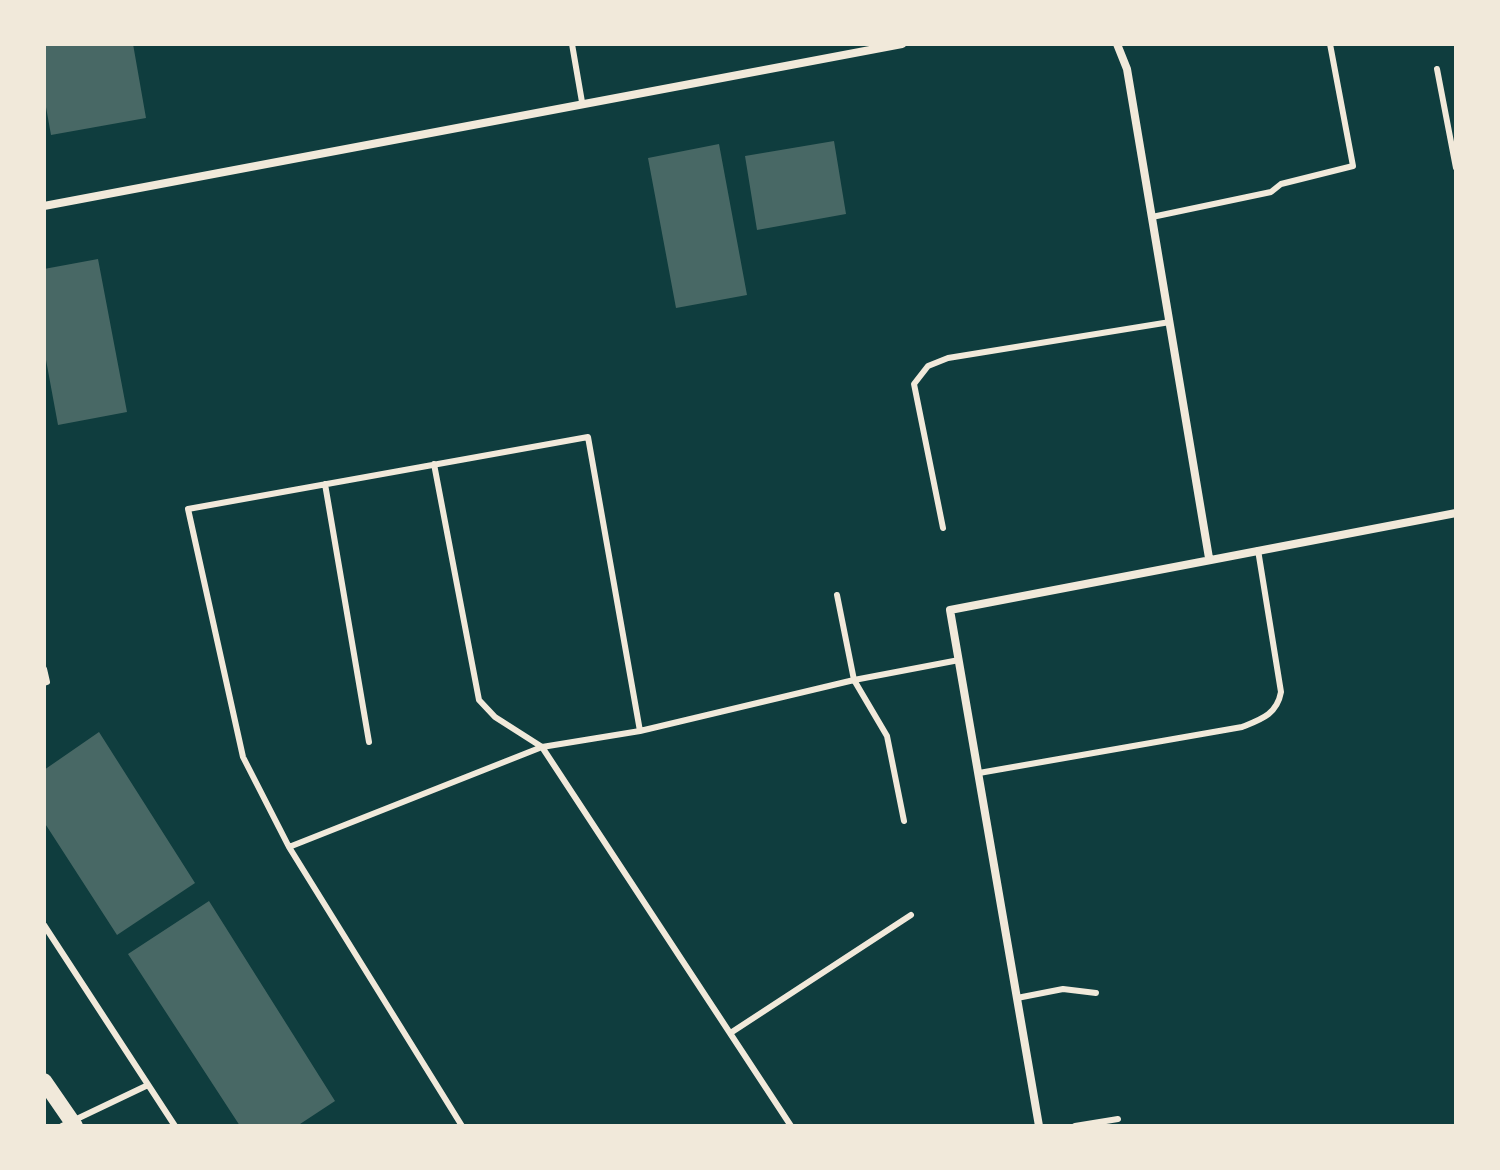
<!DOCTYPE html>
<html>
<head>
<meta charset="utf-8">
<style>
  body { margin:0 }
  #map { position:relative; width:1500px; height:1170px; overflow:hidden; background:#0f3d3e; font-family:Cabin,sans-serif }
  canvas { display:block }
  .frame { position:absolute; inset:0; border:46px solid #f1e9da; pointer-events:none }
</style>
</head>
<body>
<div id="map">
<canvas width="1500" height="1170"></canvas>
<div class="frame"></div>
</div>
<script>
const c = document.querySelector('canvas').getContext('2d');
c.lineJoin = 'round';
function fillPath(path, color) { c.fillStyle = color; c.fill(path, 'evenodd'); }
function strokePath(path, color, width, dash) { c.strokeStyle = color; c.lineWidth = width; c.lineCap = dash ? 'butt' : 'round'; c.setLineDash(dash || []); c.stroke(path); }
const building = new Path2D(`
  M44,44H133L146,118L51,135L44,96Z
  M834,141L846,214L757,230L745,156Z
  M719,144L747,295L676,308L648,158Z
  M98,259L127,412L58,425L44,349V269Z
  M99,732L195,883L117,935L44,822V770Z
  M209,901L335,1101L297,1126H240L128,954Z`);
const service = new Path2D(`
  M572,44L582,102
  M1437,69L1456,168
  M1152,217L1271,192L1281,184L1353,166L1330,44
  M434,464L479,700L495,717L542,747L791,1126
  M325,484L369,742
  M943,528L914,384L928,366L948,358L1170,322
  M837,595L854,680L887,736L904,821
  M44,669L47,682L44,683
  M979,773L1242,727C1262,719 1277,714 1281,692L1258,550
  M289,847L542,747L640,731L854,680L959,660
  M44,925L175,1126
  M1017,998L1063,989L1096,993
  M732,1032L911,915
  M62,1126L148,1085
  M462,1126L289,847L243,757L188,509L588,437L640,731
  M1075,1126L1118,1119`);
const minor = new Path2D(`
  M1117,44L1127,69L1209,558
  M44,206L902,44
  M1039,1126L950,610L1456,513`);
const secondary = new Path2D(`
  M44,1081L75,1126`);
fillPath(building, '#486865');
strokePath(service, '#f1e9da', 6);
strokePath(minor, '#f1e9da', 8);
strokePath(secondary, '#f1e9da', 16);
</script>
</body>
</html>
